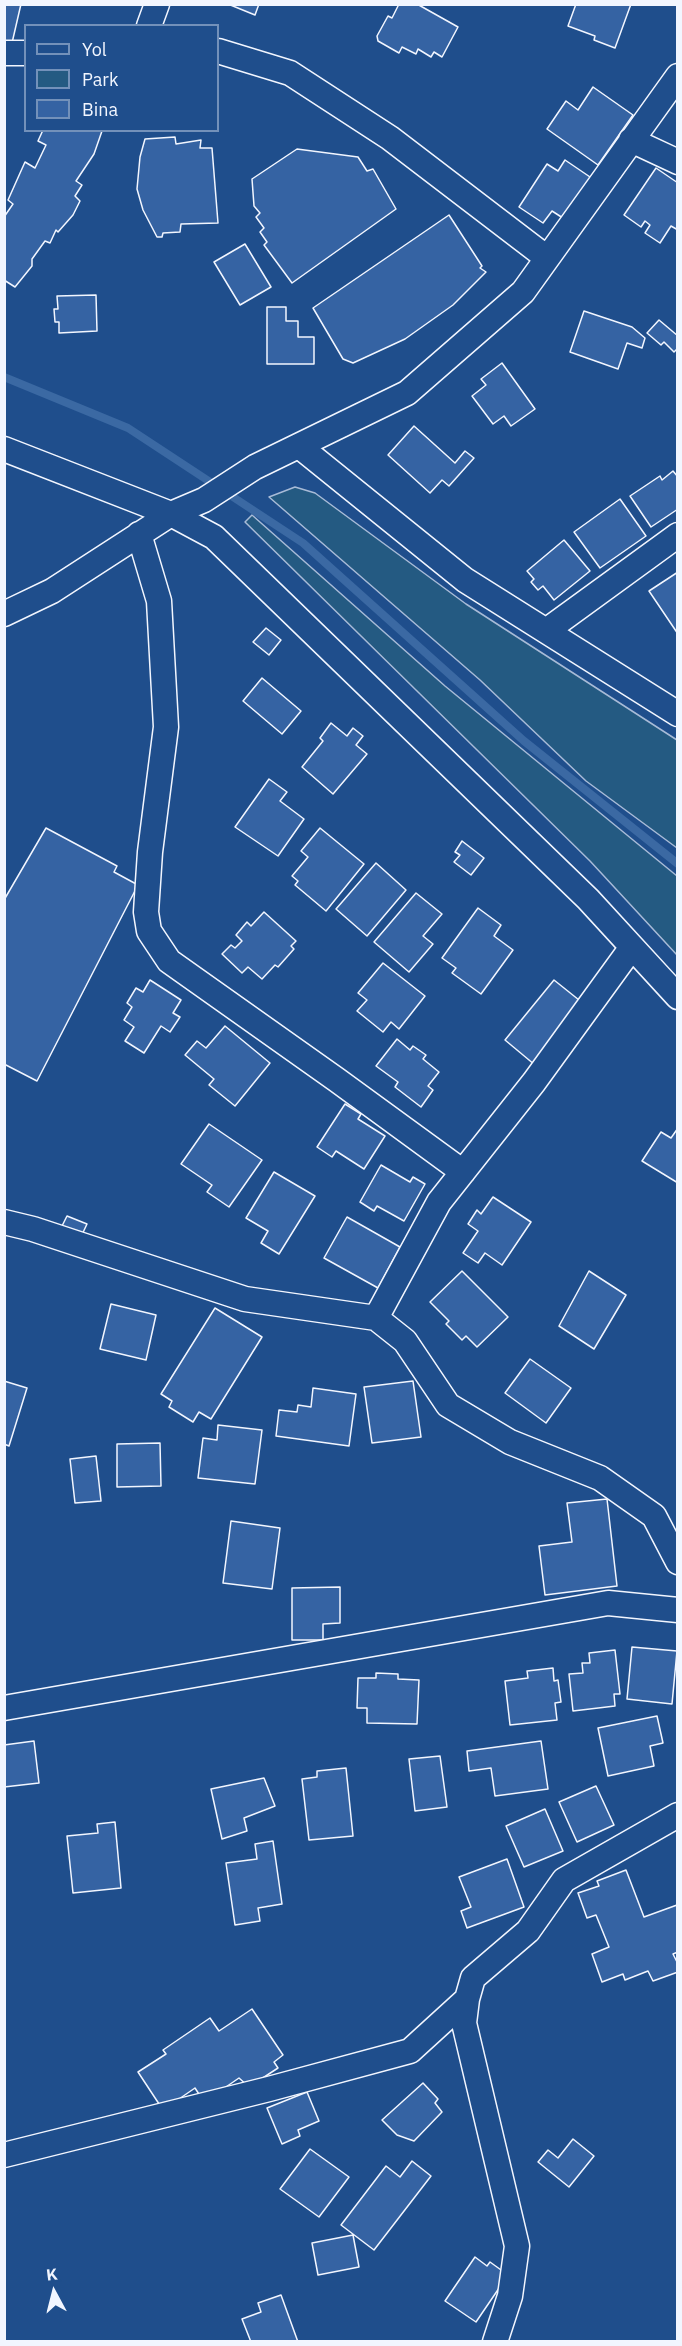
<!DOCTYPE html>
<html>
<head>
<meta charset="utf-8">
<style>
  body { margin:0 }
  #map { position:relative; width:682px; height:2346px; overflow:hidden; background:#1f4e8c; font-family:"IBM Plex Sans",sans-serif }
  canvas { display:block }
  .frame { position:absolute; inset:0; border:6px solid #f2f6ff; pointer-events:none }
  .legend { position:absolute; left:24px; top:24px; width:195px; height:108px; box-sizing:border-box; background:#1f4e8c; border:2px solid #7391ba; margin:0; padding:8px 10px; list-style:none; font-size:18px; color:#f2f6ff }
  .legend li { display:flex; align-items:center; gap:12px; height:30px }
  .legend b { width:30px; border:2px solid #7391ba }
  .north { position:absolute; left:24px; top:2262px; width:60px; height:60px; -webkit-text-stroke:4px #1f4e8c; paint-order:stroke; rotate:353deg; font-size:16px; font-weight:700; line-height:24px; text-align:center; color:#f2f6ff }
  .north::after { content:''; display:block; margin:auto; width:21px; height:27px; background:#f2f6ff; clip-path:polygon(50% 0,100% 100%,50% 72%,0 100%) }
</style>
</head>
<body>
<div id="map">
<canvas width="682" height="2346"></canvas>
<div class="frame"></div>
<ul class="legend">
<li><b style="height:8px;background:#1f4e8c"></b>Yol</li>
<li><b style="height:16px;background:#245a82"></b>Park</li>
<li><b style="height:16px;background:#3563a3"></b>Bina</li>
</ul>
<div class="north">K</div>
</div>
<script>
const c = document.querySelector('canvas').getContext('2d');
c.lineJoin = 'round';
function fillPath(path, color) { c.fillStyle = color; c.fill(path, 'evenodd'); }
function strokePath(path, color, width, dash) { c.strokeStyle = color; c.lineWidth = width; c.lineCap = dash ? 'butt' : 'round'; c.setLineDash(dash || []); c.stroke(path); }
const green = new Path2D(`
  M295,487L315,493L466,604L677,740V848L586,781L480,680L269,497Z
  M252,515L445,686L677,876V955L590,861L245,522Z`);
const stream = new Path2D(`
  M4,377L128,428L303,543L524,741L678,864`);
const building = new Path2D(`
  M4,4H21L12,43L4,41Z
  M228,4H259L255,15Z
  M399,4H417L458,27L442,57L434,52L431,57L418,49L416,54L402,47L399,53L378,41L377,36L388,16L392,18Z
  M576,4H631L615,48L594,40L595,36L568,26Z
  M593,87L633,115L598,165L547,129L566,101L578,110Z
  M43,130L102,131L94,154L76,181L82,185L75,196L80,201L73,215L58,232L56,230L50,243L45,241L32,259V266L15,287L4,280V217L13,204L8,200L25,162L35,168L46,145L38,141Z
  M175,137L176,144L201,140L200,148H212L218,223L181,224L180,232L163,233L162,237H157L143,210L137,189L140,157L145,139Z
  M297,149L358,157L367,171L373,169L396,209L292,283L264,245L267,242L260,232L264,228L256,217L260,213L254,206L252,179Z
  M565,160L593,179L566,220L552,211L543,223L519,207L547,164L558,171Z
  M656,168L678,183V230L671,226L660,243L645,233L650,225L645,221L641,227L624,215Z
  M449,215L482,266L480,268L486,272L453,305L405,339L353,363L343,359L313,308Z
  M245,244L271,287L240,305L214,262Z
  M96,295L97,331L59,333V322H55L54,309H58L57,296Z
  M267,307H286V321H298V337H314V364H267Z
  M584,311L632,327L645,338L642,348L627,343L618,369L570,352Z
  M659,320L678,336V348L674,352L664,342L661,345L647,333Z
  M502,363L535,409L511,426L504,416L493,424L472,396L486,385L481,379Z
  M414,426L455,463L465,451L474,458L449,486L442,480L430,493L388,455Z
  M673,471L678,477V509L651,527L630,496L660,476L662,480Z
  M620,499L646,536L600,568L574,532Z
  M564,540L590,571L554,600L543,586L538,590L531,582L534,579L527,571Z
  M678,572V634L649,591Z
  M266,628L281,640L269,655L253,642Z
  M262,678L301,711L282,734L243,701Z
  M331,723L347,736L353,728L363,736L356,745L367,754L333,794L302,767L323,741L320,738Z
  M269,779L287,792L280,801L304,819L278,856L235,827Z
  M46,828L117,866L114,872L138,885L37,1081L4,1064V900Z
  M320,828L364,864L326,911L295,885L298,881L292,876L308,857L301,851Z
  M462,841L484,858L471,875L454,862L460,855L455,852Z
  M376,863L406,890L367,936L336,909Z
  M416,893L442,914L423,936L433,944L409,972L374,942Z
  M478,908L501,925L494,936L513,950L481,994L452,973L456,968L442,958Z
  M264,912L296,941L291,946L294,949L278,967L275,965L262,979L248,967L242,973L222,954L231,945L235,948L242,941L236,935L247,922L251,926Z
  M383,963L425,996L399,1029L391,1022L383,1032L357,1011L367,1000L358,993Z
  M150,980L181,1000L173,1013L180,1017L170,1032L161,1026L144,1053L125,1041L134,1027L124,1020L132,1007L127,1003L136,988L143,992Z
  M554,980L584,1004L535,1065L505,1040Z
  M225,1026L270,1063L235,1106L209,1085L214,1079L185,1055L197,1041L206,1048Z
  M397,1039L410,1050L413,1046L426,1055L423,1059L439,1072L428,1086L433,1090L421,1107L395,1087L398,1082L376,1066Z
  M345,1104L361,1114L358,1119L385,1136L364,1169L336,1151L332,1157L317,1147Z
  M209,1124L262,1160L229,1207L207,1192L212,1185L181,1164Z
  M678,1128V1183L642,1161L661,1132L671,1138Z
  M381,1165L410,1182L413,1177L425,1184L404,1221L377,1206L374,1211L360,1202Z
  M274,1172L315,1196L279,1254L261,1243L268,1231L246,1218Z
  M493,1197L531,1222L502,1265L485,1253L478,1263L463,1253L478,1231L468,1224L477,1210L481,1214Z
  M67,1216L87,1224L79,1241L59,1232Z
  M347,1217L400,1247L378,1288L324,1258Z
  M462,1271L508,1317L477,1347L466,1336L462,1340L446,1324L449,1321L430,1302Z
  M589,1271L626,1295L594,1349L559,1326Z
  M111,1304L156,1315L146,1360L100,1349Z
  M215,1308L262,1337L211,1419L199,1412L193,1422L169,1407L172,1401L161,1394Z
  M530,1359L571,1388L546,1423L505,1393Z
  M4,1381L27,1388L9,1446L4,1444Z
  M413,1381L421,1437L372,1443L364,1387Z
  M313,1388L356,1394L349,1446L276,1436L279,1410L297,1412L298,1405L311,1407Z
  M218,1425L262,1430L255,1484L198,1478L203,1438L217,1440Z
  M160,1443L161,1486L117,1487V1444Z
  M96,1456L101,1501L75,1503L70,1459Z
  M607,1499L617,1586L545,1595L539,1546L572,1542L567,1503Z
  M231,1521L280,1528L272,1589L223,1583Z
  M340,1587V1623L323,1624V1640H292V1588Z
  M632,1647L677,1651L672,1704L627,1699Z
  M615,1650L620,1694H614L615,1706L573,1711L569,1674L583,1673L582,1663H590L589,1653Z
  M553,1668L554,1681L558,1680L561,1702L555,1703L557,1720L510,1725L505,1681L528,1678L527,1671Z
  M376,1673L398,1674V1679L419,1680L417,1724L367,1723V1708H357L358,1678H376Z
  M657,1716L663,1743L650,1746L654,1766L608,1776L598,1728Z
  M34,1741L39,1783L4,1787V1745Z
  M541,1741L548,1789L495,1796L491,1768L469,1771L467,1751Z
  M440,1756L447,1807L415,1811L409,1759Z
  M346,1768L353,1836L309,1840L302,1779L317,1777V1771Z
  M264,1778L275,1806L244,1818L247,1831L222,1839L211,1789Z
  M596,1786L614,1825L577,1842L559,1802Z
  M545,1809L563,1851L524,1867L506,1826Z
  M115,1822L121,1888L73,1893L67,1836L98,1833L97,1824Z
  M273,1841L282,1904L258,1908L260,1921L235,1925L226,1863L257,1859L255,1844Z
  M507,1859L524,1907L467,1928L461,1911L471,1907L459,1877Z
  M626,1870L644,1917L677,1905L678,1907V1952L673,1954L678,1964V1972L653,1981L648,1971L625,1980L623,1974L602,1982L592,1954L609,1947L596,1915L587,1918L578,1893L599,1886L597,1881Z
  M252,2009L283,2055L274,2062L278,2068L249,2087L239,2078L204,2102L195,2088L163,2110L138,2072L166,2054L163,2050L210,2018L219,2031Z
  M423,2083L438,2099L435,2103L442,2112L414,2141L397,2135L382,2120Z
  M307,2092L319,2121L298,2130L300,2136L282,2144L267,2108Z
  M573,2139L594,2156L569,2187L538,2162L548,2150L558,2158Z
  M310,2149L349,2177L319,2217L280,2189Z
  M412,2161L431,2176L374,2250L341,2225L386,2166L400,2177Z
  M353,2235L359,2267L318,2275L312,2243Z
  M475,2257L487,2266L490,2262L508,2275L476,2322L445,2301Z
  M281,2295L298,2342H251L242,2319L261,2312L258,2303Z`);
const street = new Path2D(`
  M149,26L157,4
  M218,51L290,73L390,138L547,258
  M4,53H26
  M631,140L678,162
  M299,446L465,580L678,714
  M4,449L171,514L214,537L588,899L678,997
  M139,534L159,601L166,727L150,852L146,912L149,931L169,961L337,1080L463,1172
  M4,614L52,591L171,514L204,500L255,467L407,393L523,292L678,76
  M546,631L678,535
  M4,1222L33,1229L245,1299L376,1318L405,1341L448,1405L510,1442L600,1478L654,1516L678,1562
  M376,1318L439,1202L534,1082L632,947
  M4,1708L608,1603L678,1610
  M4,2155L269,2089L410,2051L467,1999
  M495,2342L510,2296L517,2246L464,2023L467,1999L473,1978L528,1931L564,1880L678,1815`);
fillPath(green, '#245a82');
strokePath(green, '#a8bbd7', 1.5);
strokePath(stream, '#3b69a3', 8);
fillPath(building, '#3563a3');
strokePath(building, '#f2f6ff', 1.5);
strokePath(street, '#f2f6ff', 27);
strokePath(street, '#1f4e8c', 24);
</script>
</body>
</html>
